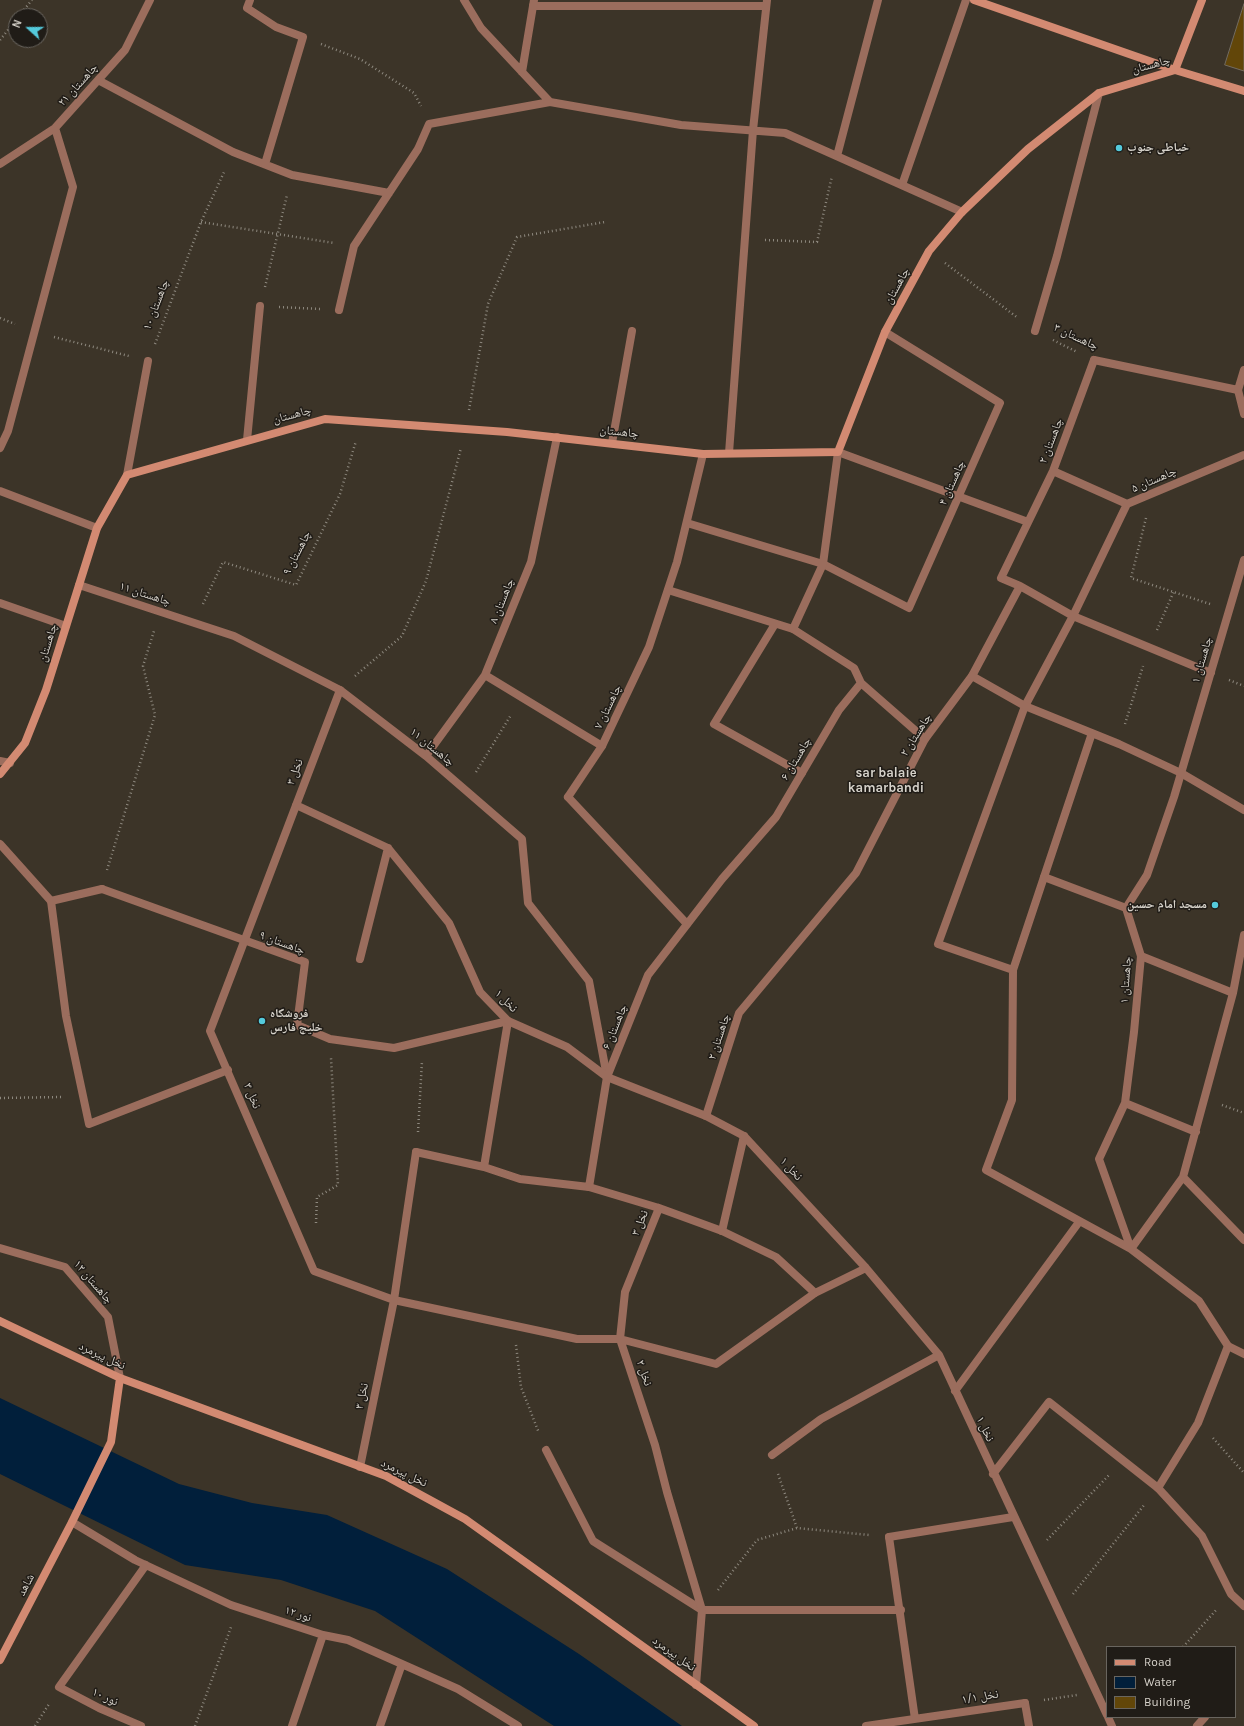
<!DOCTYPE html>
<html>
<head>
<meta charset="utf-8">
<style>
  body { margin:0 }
  #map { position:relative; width:1244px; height:1726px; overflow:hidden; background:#3c3428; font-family:Karla,sans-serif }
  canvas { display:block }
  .legend { position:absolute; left:1106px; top:1646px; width:130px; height:72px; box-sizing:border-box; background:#201c17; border:1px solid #69655f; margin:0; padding:5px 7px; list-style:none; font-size:12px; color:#d6d2ca }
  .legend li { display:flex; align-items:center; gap:8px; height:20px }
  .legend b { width:20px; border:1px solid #69655f }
  .north { position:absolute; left:8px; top:8px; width:40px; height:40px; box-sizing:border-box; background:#201c17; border:1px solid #69655f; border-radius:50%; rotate:291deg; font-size:11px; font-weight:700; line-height:16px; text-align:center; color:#d6d2ca }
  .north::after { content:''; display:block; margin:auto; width:14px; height:18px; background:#54cadc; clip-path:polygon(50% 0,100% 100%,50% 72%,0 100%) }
</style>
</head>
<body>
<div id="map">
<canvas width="1244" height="1726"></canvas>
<ul class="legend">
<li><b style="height:5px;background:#d38a72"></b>Road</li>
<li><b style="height:11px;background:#011f3b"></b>Water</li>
<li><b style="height:11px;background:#624609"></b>Building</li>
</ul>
<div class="north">N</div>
</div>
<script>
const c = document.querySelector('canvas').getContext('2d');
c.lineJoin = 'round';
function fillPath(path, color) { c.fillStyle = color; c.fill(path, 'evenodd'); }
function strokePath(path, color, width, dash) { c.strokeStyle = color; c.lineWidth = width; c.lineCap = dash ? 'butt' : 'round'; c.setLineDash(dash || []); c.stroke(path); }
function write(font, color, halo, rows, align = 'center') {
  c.font = font + ' Karla,"Noto Naskh Arabic",sans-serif'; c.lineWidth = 3; c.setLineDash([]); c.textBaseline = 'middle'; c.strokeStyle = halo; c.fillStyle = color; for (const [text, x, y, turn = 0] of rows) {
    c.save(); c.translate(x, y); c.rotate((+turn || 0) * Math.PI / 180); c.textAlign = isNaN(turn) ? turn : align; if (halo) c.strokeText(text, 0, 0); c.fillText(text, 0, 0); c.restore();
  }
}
const water = new Path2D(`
  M0,1398L179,1484L252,1503L327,1515L447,1569L579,1654L682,1726H554L375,1611L281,1580L185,1565L0,1474Z`);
const building = new Path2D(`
  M1244,4V71L1225,65Z`);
const path = new Path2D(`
  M19,16L32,0
  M0,40L16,20
  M321,44L360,59L414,93L421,106
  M201,222L334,243
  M765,240L817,242L832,176
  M945,263L1018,318
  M265,287L287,195
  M279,307L320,309
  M0,318L15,324
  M54,337L129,356
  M1053,340L1077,352
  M155,344L201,222L225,170
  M469,410L488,304L517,237L605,222
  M1146,518L1131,578L1210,604
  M203,604L223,562L296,585L340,494L356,441
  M1157,630L1174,591
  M355,676L402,636L426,581L461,448
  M1229,680L1244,686
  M1125,724L1143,666
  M476,772L511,715
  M107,870L155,715L143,666L154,631
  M0,1098L63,1097
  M1222,1105L1244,1113
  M418,1132L422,1061
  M316,1223L317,1197L338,1185L331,1058
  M516,1345L521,1387L539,1433
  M1213,1438L1244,1473
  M778,1474L797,1528
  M1047,1540L1109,1475
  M718,1590L757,1540L797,1528L869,1535
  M1073,1594L1145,1504
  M1183,1647L1217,1609
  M1044,1700L1077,1695
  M35,1726L49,1704
  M195,1726L231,1627`);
const lane = new Path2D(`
  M533,6H766
  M1238,390L1244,414
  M612,443L632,331
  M838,452L1028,522
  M1053,471L1127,504L1244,455
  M687,523L823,564L909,608L1000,403L885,332
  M79,585L234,636L340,690L426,756L522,839L528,903L589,981L607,1077L589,1187L520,1179L484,1167L416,1152
  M1020,586L1073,616L1211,673
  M668,590L793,629
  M775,624L714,724L802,773
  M485,675L602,746
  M426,756L485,675L531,562L557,437
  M568,797L687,924
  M0,844L51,901
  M1044,877L1013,970L1012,1100L986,1170L1131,1249L1183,1177
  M102,889L305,962L297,1025L330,1039L394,1048L508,1021L484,1167
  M1244,935L1233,993L1183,1177L1244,1240
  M1141,956L1233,993
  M1013,970L938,944L1025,706L1073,616L1127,504
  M1125,1103L1196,1132
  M706,1116L739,1013L856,873L925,739L972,676L1020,586L1001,578L1053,471L1094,360
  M722,1231L744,1136
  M0,1248L65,1267L108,1317L120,1378
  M394,1300L577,1339H620
  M955,1391L1079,1222
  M546,1450L593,1541L702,1610H901
  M1158,1488L1198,1423L1228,1346L1199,1301L1131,1249L1099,1159L1125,1103L1134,1032L1141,956L1126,908L1147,875L1174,797L1244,560
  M889,1537L1013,1517
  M1025,1703L1029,1726
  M1197,1726L1205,1717`);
const street = new Path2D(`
  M250,0L247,8L276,27L303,37L265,164
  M464,0L481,28L550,102L681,125L785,133L962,212
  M522,72L534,0
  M98,80L233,152L292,175L389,193
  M837,156L878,0
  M0,164L55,128L125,50L150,0
  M902,185L966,0
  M339,310L354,246L418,149L429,124L550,102
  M1035,331L1057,256L1099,93
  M1094,360L1238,390L1244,370
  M247,440L260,306
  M0,448L8,431L73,187L55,128
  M729,453L753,130L767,0
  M127,475L148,361
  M0,491L97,528
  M0,603L66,626
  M972,676L1025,706L1119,744L1181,773L1244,810
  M861,683L925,739
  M340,690L210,1031L314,1271L394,1300L360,1467
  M1092,733L1044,877L1126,908
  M0,761L10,763
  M568,797L602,746L649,647L677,562L703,454
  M296,805L388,848L449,923L480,992L508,1021L567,1047L607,1077L706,1116L744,1136L866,1268L939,1355L1107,1715
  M102,889L51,901L66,1016L89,1124L228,1070
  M360,959L388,848
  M607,1077L648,975L722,879L776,817L839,710L861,683L854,668L793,629L823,564L838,452
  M589,1187L659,1208L722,1231L776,1257L815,1293
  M394,1300L416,1152
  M620,1339L625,1292L659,1208
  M1228,1346L1244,1354
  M772,1455L821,1419L939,1355
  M993,1474L1049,1402L1158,1488L1202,1536L1231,1594L1244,1606
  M72,1522L135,1560L231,1605L323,1635L348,1640L458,1689L518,1726
  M889,1537L915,1719
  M696,1685L702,1610L667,1492L655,1445L620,1339L716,1364L815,1293L866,1268
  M1108,1717L1112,1726
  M141,1726L99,1708L59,1687L146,1565
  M292,1726L323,1635
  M380,1726L402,1664
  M866,1726L1025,1703`);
const secondary = new Path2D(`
  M974,0L1175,70L1202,0
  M0,774L25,743L46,690L97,528L127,475L325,419L507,432L703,454L838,452L885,332L929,251L962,212L1028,149L1099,93L1175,70L1244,91
  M0,1321L120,1378L386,1476L465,1519L754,1726
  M0,1660L72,1522L111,1442L120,1378`);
const markers = [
  [1119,148,4,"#54cadc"],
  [1215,905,4,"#54cadc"],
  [262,1021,4,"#54cadc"]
];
const streetNames = [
  ["چاهستان",1151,65,-15],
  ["چاهستان ۲۱",78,85,-48],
  ["چاهستان",897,286,-61],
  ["چاهستان ۱۰",156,305,-69],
  ["چاهستان ۳",1076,337,25],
  ["چاهستان",292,415,-15],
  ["چاهستان",619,432,6],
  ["چاهستان ۲",1051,441,-69],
  ["چاهستان ۵",1154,480,-23],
  ["چاهستان ۴",952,483,-66],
  ["چاهستان ۹",297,553,-63],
  ["چاهستان ۱۱",145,594,18],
  ["چاهستان ۸",502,601,-68],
  ["چاهستان",48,643,-73],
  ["چاهستان ۱",1202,660,-74],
  ["چاهستان ۷",608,707,-64],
  ["چاهستان ۲",916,735,-58],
  ["چاهستان ۱۱",432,747,39],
  ["چاهستان ۶",796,759,-59],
  ["نخل ۳",295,772,-69],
  ["چاهستان ۹",282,943,20],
  ["چاهستان ۱",1126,980,-86],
  ["نخل ۱",506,1001,45],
  ["چاهستان ۶",615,1027,-68],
  ["چاهستان ۲",719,1037,-72],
  ["نخل ۳",252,1096,67],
  ["نخل ۱",791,1169,47],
  ["نخل ۳",640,1223,-68],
  ["چاهستان ۱۲",93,1282,49],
  ["نخل پیرمرد",102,1356,25],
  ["نخل ۲",644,1373,71],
  ["نخل ۳",362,1396,-78],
  ["نخل ۱",985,1429,65],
  ["نخل پیرمرد",404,1473,26],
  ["شاهد",26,1585,-62],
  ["نور ۱۲",298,1614,18],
  ["نخل پیرمرد",674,1654,36],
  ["نور ۱۰",105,1697,25],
  ["نخل ۱/۱",980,1697,-9]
];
const poiNames = [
  ["خیاطی جنوب",1127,148],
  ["مسجد امام حسین",1207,905,"right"],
  ["فروشگاه",270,1014],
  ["خلیج فارس",270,1028]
];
const neighbourhoodNames = [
  ["sar balaie",886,773],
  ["kamarbandi",886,788]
];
fillPath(water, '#011f3b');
fillPath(building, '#624609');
strokePath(building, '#756d60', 1);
strokePath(path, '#8e897f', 2.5, [1, 3]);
strokePath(lane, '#9b6d5d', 8);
strokePath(street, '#9b6d5d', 8);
strokePath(secondary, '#d38a72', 8);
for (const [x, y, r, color] of markers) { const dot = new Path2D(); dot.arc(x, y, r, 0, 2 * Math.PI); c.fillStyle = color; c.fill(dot); strokePath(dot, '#201c17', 1.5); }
write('12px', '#d6d2ca', '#201c17', streetNames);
write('bold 12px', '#d6d2ca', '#201c17', poiNames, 'left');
write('bold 13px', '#d6d2ca', '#201c17', neighbourhoodNames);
</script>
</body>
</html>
